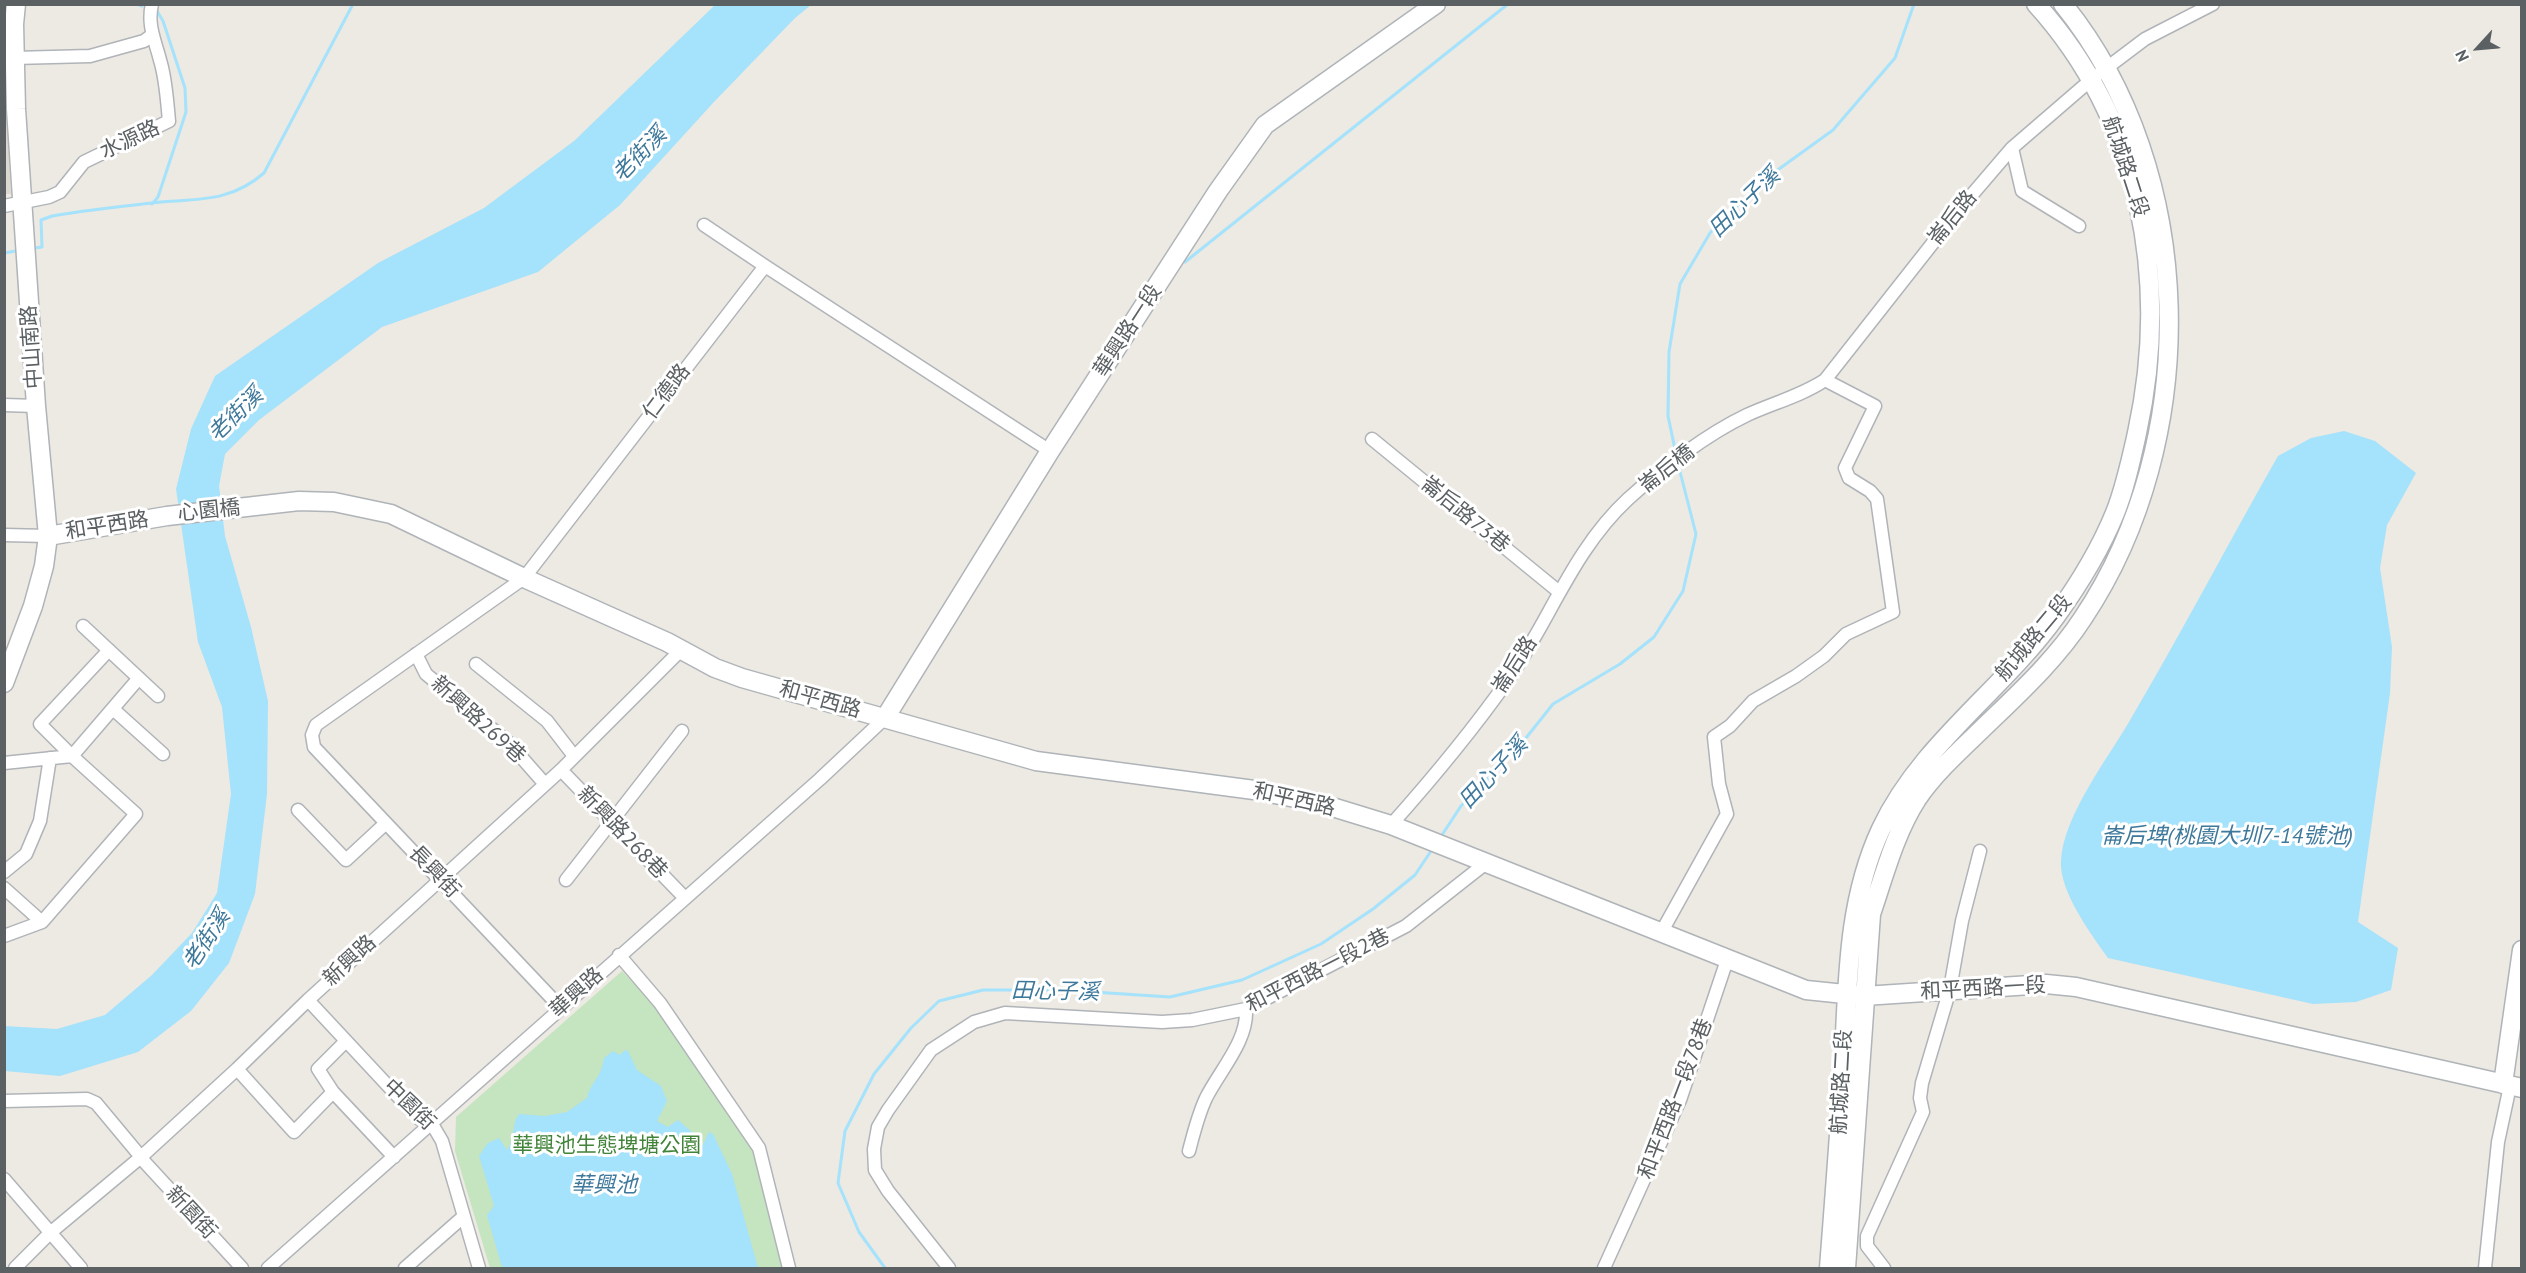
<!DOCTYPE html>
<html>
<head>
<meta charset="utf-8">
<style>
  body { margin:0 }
  #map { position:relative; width:2526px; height:1273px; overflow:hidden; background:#ede9e3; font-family:"PT Sans",sans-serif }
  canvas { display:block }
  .frame { position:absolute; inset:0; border:6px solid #5b6063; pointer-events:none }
  .north { position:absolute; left:2448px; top:18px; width:60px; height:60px; -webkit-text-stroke:4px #fff; paint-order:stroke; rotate:244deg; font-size:16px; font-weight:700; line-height:24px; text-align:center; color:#5b6063 }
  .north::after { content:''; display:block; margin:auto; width:21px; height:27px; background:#5b6063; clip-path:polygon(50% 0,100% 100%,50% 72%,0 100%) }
</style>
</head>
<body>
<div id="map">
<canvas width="2526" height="1273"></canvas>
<div class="frame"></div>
<div class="north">N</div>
</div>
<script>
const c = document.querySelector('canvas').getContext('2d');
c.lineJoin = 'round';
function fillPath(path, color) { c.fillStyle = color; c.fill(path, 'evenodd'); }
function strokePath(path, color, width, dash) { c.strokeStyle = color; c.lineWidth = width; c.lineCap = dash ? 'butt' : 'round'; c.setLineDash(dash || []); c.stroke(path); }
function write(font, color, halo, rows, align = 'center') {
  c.font = font + ' "PT Sans","Noto Sans TC",sans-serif'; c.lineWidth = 6; c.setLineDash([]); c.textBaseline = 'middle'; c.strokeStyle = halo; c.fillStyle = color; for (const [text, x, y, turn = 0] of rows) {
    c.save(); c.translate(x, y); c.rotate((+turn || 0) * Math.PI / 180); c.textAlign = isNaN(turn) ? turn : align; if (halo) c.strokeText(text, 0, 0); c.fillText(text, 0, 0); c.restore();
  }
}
const education = new Path2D(`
  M5,89L11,194H4Z`);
const green = new Path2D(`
  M622,971L660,1011L745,1136L759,1163L786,1268H490L455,1151L456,1117Z`);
const water = new Path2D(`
  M715,5H811L795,18L713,103L620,205L538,272L382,327L259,420L225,454L219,486L225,536L251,627L268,701L267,794L255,894L229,963L191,1011L138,1052L60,1076L5,1071L4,1026L57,1029L105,1015L152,975L192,933L217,893L231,794L222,707L198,642L176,489L191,429L215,376L378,263L484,208L574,141Z
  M2344,431L2375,441L2416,473L2387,525L2380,568L2392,647L2390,693L2358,922L2398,948L2391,990L2356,1002L2313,1004L2108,958C2091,934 2059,891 2061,861C2063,815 2110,756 2133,715C2183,630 2229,542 2278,456L2311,438Z
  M625,1050L628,1051L637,1070L661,1086L667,1101L657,1121L668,1127L678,1120L693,1133V1141L703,1145L709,1132L713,1134L732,1174L758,1268H504L501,1264L487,1215L494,1206L479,1156L488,1143L499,1138L507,1150C516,1139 511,1124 519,1114L545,1116L567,1112L587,1098C591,1081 601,1079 604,1058L613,1051L620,1055Z`);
const stream = new Path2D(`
  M137,4L142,6
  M152,204L158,197L186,112L185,88L163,21L157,11
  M35,248L42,247L41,220L52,216C88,210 125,206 161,202C201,199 232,201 264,173L353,4
  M4,253L16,251
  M1185,262L1508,4
  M1676,454L1668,416L1669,352L1680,284L1710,233L1761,182L1833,130L1895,58L1914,4
  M1440,838L1461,806L1518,748L1553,704L1620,664L1654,637L1683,591L1696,534L1678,464
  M885,1268L859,1232L838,1183L845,1131L874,1074L911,1028L939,1001L983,990H1062L1170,997L1242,980L1321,944L1373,909L1415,875L1433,848`);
const street = new Path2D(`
  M14,58L90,56L144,41L152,35
  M2012,148L2022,191L2079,226
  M4,206L49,197L60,192L84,162L169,121C167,101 166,79 160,60C155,40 147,25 152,4
  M704,225L765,266
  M4,405L36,406
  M1372,439L1558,591
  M4,535L48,536
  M83,626L158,696
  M109,650L40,724L72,756L139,678
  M416,654L426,674L508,742L544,783
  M476,664L547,721L574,756
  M113,709L163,754
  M4,763L72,756L136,814L42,922
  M561,770L684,897
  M298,810L346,860L386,823
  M1391,825C1432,779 1472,731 1508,680C1550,620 1573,550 1628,499C1661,469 1707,434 1747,415C1773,403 1801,396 1825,380L1958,211L2012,148L2092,79L2145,39L2213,4
  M4,872L26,854L40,821L50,758
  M566,880L682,731
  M4,888L42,922L4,936
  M1661,933L1727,814L1719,784L1714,737L1730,726L1753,701L1796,676L1824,656L1846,634L1893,612L1877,499L1870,491L1849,478L1845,468L1875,406L1825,380
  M619,955L660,1003L759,1148L789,1268
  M308,1000L418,1118L432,1124L442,1141L479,1268
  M561,1008L314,747L312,735L316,725L524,578L765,266L1050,451
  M346,1041L318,1069L333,1092L394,1157
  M237,1069L294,1132L333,1092
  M4,1101L87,1099L96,1103L141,1157
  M1189,1151C1194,1132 1198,1115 1206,1098C1220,1070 1248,1041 1246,1009
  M140,1157L242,1268
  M4,1179L81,1268
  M15,1268L50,1233L141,1157L237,1069L308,1000L561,770L681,650
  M268,1268L820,779L885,718
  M405,1268L463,1217
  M949,1268L888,1191L875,1170L874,1149L878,1127L888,1110L931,1050L974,1022L1005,1013L1162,1022L1192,1020L1246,1009L1406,926L1486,863
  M1604,1268L1680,1100L1727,960
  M1884,1268L1867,1246V1236L1923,1112L1920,1098L1922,1083L1950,989L1962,921L1980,851
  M2485,1268L2498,1142L2510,1086`);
const secondary = new Path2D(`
  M48,536L167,516L299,501L334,502L391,514L524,578L667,642L715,668L742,678L1036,761L1254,790L1316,802L1391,825L1806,990L1864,996L2046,984L2076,987L2522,1088
  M4,683L33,606L44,566L48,536L36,406L16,109L14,24L16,4
  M885,718L1050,451L1218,191L1265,125L1436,4
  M2503,1084L2522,950
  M1829,1268C1834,1204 1839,1139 1843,1075C1848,992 1845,906 1881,829C1921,744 2002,691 2056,616C2079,584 2100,550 2115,513C2125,488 2131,460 2137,433C2170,282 2142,121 2036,4
  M1846,1268L1871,914C1884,876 1895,833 1917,799C1934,774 1958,752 1980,731C2017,695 2055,661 2083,618C2202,440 2199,172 2063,4`);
const streetNames = [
  ["水源路",130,140,-25],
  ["航城路二段",2125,167,72],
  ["崙后路",1953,218,-51],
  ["華興路一段",1128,331,-57],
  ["中山南路",32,347,-94],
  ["仁德路",667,392,-53],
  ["崙后橋",1667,469,-38],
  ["心園橋",209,511,-6],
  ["崙后路73巷",1465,515,39],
  ["和平西路",107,526,-9],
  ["航城路二段",2034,638,-50],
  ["崙后路",1515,665,-57],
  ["和平西路",820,700,16],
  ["新興路269巷",478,720,42],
  ["和平西路",1294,800,13],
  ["新興路268巷",622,833,46],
  ["長興街",434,872,46],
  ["新興路",350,961,-43],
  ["和平西路一段2巷",1318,971,-27],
  ["和平西路一段",1983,989,-3],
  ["華興路",577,993,-42],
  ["航城路二段",1842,1082,-87],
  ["和平西路一段78巷",1676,1099,-69],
  ["中園街",409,1105,44],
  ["新園街",191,1213,47]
];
const parkNames = [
  ["華興池生態埤塘公園",607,1146]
];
const waterNames = [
  ["老街溪",640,155,-46],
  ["田心子溪",1745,203,-44],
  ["老街溪",236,415,-44],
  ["田心子溪",1494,773,-47],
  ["崙后埤(桃園大圳7-14號池)",2227,837],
  ["老街溪",207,940,-57],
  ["田心子溪",1055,992,1],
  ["華興池",604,1186]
];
fillPath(education, '#ddd9d1');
fillPath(green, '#c5e4c0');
fillPath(water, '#a5e2fb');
strokePath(stream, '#a5e2fb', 3);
strokePath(street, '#b0b4b8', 15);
strokePath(secondary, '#afb4b8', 21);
strokePath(street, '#fff', 12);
strokePath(secondary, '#fff', 18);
write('21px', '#5b6063', '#fff', streetNames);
write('21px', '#418439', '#fff', parkNames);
write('italic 22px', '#3e789b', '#fff', waterNames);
</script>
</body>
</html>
